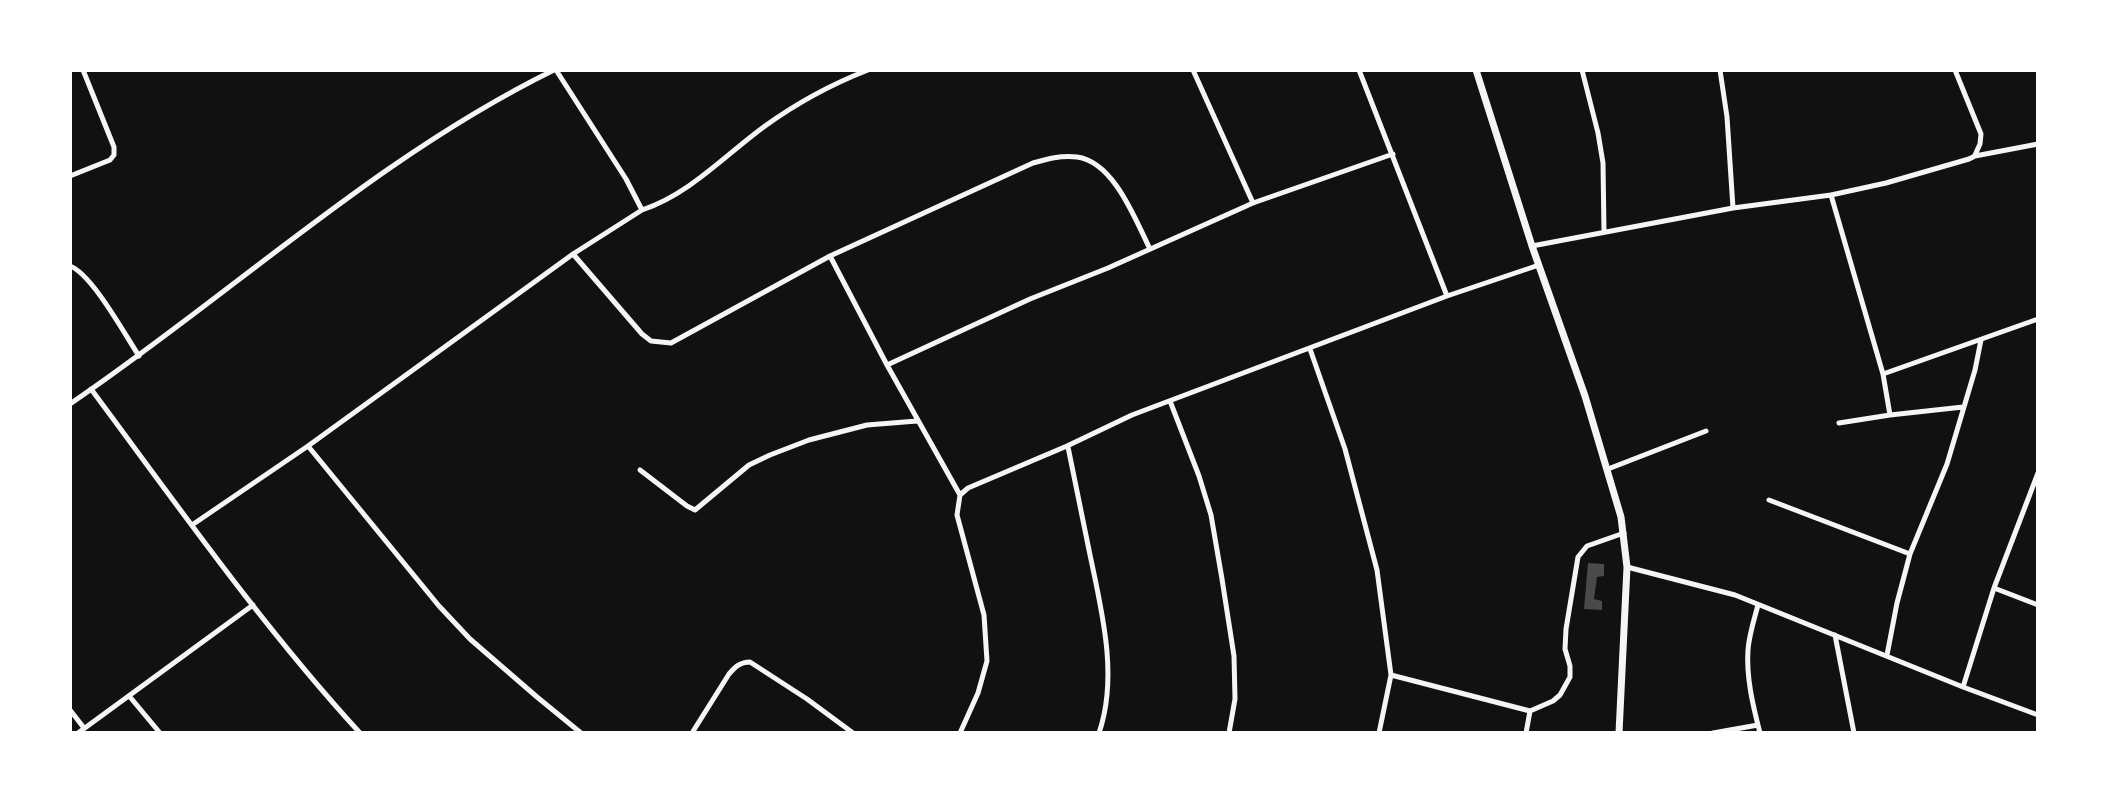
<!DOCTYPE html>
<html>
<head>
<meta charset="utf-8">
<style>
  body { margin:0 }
  #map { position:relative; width:2108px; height:803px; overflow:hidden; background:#111; font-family:"Work Sans",sans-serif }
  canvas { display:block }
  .frame { position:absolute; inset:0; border:72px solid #fff; pointer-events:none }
</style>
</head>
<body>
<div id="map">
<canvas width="2108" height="803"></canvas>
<div class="frame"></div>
</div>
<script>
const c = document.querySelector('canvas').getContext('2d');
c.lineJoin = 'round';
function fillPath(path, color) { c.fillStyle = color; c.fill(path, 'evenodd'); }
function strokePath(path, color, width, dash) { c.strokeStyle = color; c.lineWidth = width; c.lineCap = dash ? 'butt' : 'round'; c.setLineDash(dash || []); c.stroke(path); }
const building = new Path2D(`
  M1588,563L1604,564V576L1597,577L1594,599L1602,601V610L1584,609Z`);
const minor = new Path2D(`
  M1193,70L1253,203
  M1359,70L1447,296
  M1582,70L1598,133L1603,163L1604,232
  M1720,70L1727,117L1733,208
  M1955,70L1981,134L1980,144L1975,155
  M70,176L110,160L114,155V147L83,70
  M1831,195L1883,374L1890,415
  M642,210C690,194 725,155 765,126C797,103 832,84 868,70
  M1532,246L1733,208L1831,195L1886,183L1969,159L1975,156L2038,144
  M573,254L642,334L651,341L671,343L830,256L1033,163C1047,159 1061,155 1077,157C1114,162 1135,219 1150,249
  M830,256L887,365L1030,299L1108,268L1253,203L1393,154
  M70,266C92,274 125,335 139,356
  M1310,349L1345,449L1377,570L1391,675L1379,733
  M887,365L960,495L957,515L984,615L987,661L978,693L960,733
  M1883,374L2038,319
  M91,389C178,506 262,626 360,733
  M1170,401L1199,476L1211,515L1222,579L1234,656L1235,699L1229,733
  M70,404C232,294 377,157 554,70
  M1839,423L1890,415L1963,407
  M308,446L573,254L642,210L626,179L556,70
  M1068,447C1075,481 1082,515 1089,550C1101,608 1119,675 1099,733
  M1608,469L1706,431
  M640,470L687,506L695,510L749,465L770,455L809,440L867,425L917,421
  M960,495L968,488L1067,446L1132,415L1447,296L1539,265
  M1769,500L1910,554
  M192,525L308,446L439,606L470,639L537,697L581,733
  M1627,567L1735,595L1963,687L1994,588L2038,473
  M1994,588L2038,605
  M1758,605C1754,620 1749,635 1748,650C1746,677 1753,706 1760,733
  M1835,635L1854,733
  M1887,655L1897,603L1910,554L1947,464L1975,370L1981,340
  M1391,675L1530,711L1553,701L1560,695L1570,677V666L1565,649L1566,629L1578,557L1587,546L1624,533
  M1963,687L2038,715
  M130,697L160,733
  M70,710L84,728
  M78,733L253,605
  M692,733L729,674C735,667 740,662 750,662L807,699L853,733
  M1526,733L1530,711
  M1713,733L1758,725`);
const secondary = new Path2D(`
  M1476,70L1532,246L1585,396L1621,517L1627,567L1619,733`);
fillPath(building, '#4a4a4a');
strokePath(minor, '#f5f5f5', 5);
strokePath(secondary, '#f5f5f5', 7);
</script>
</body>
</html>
